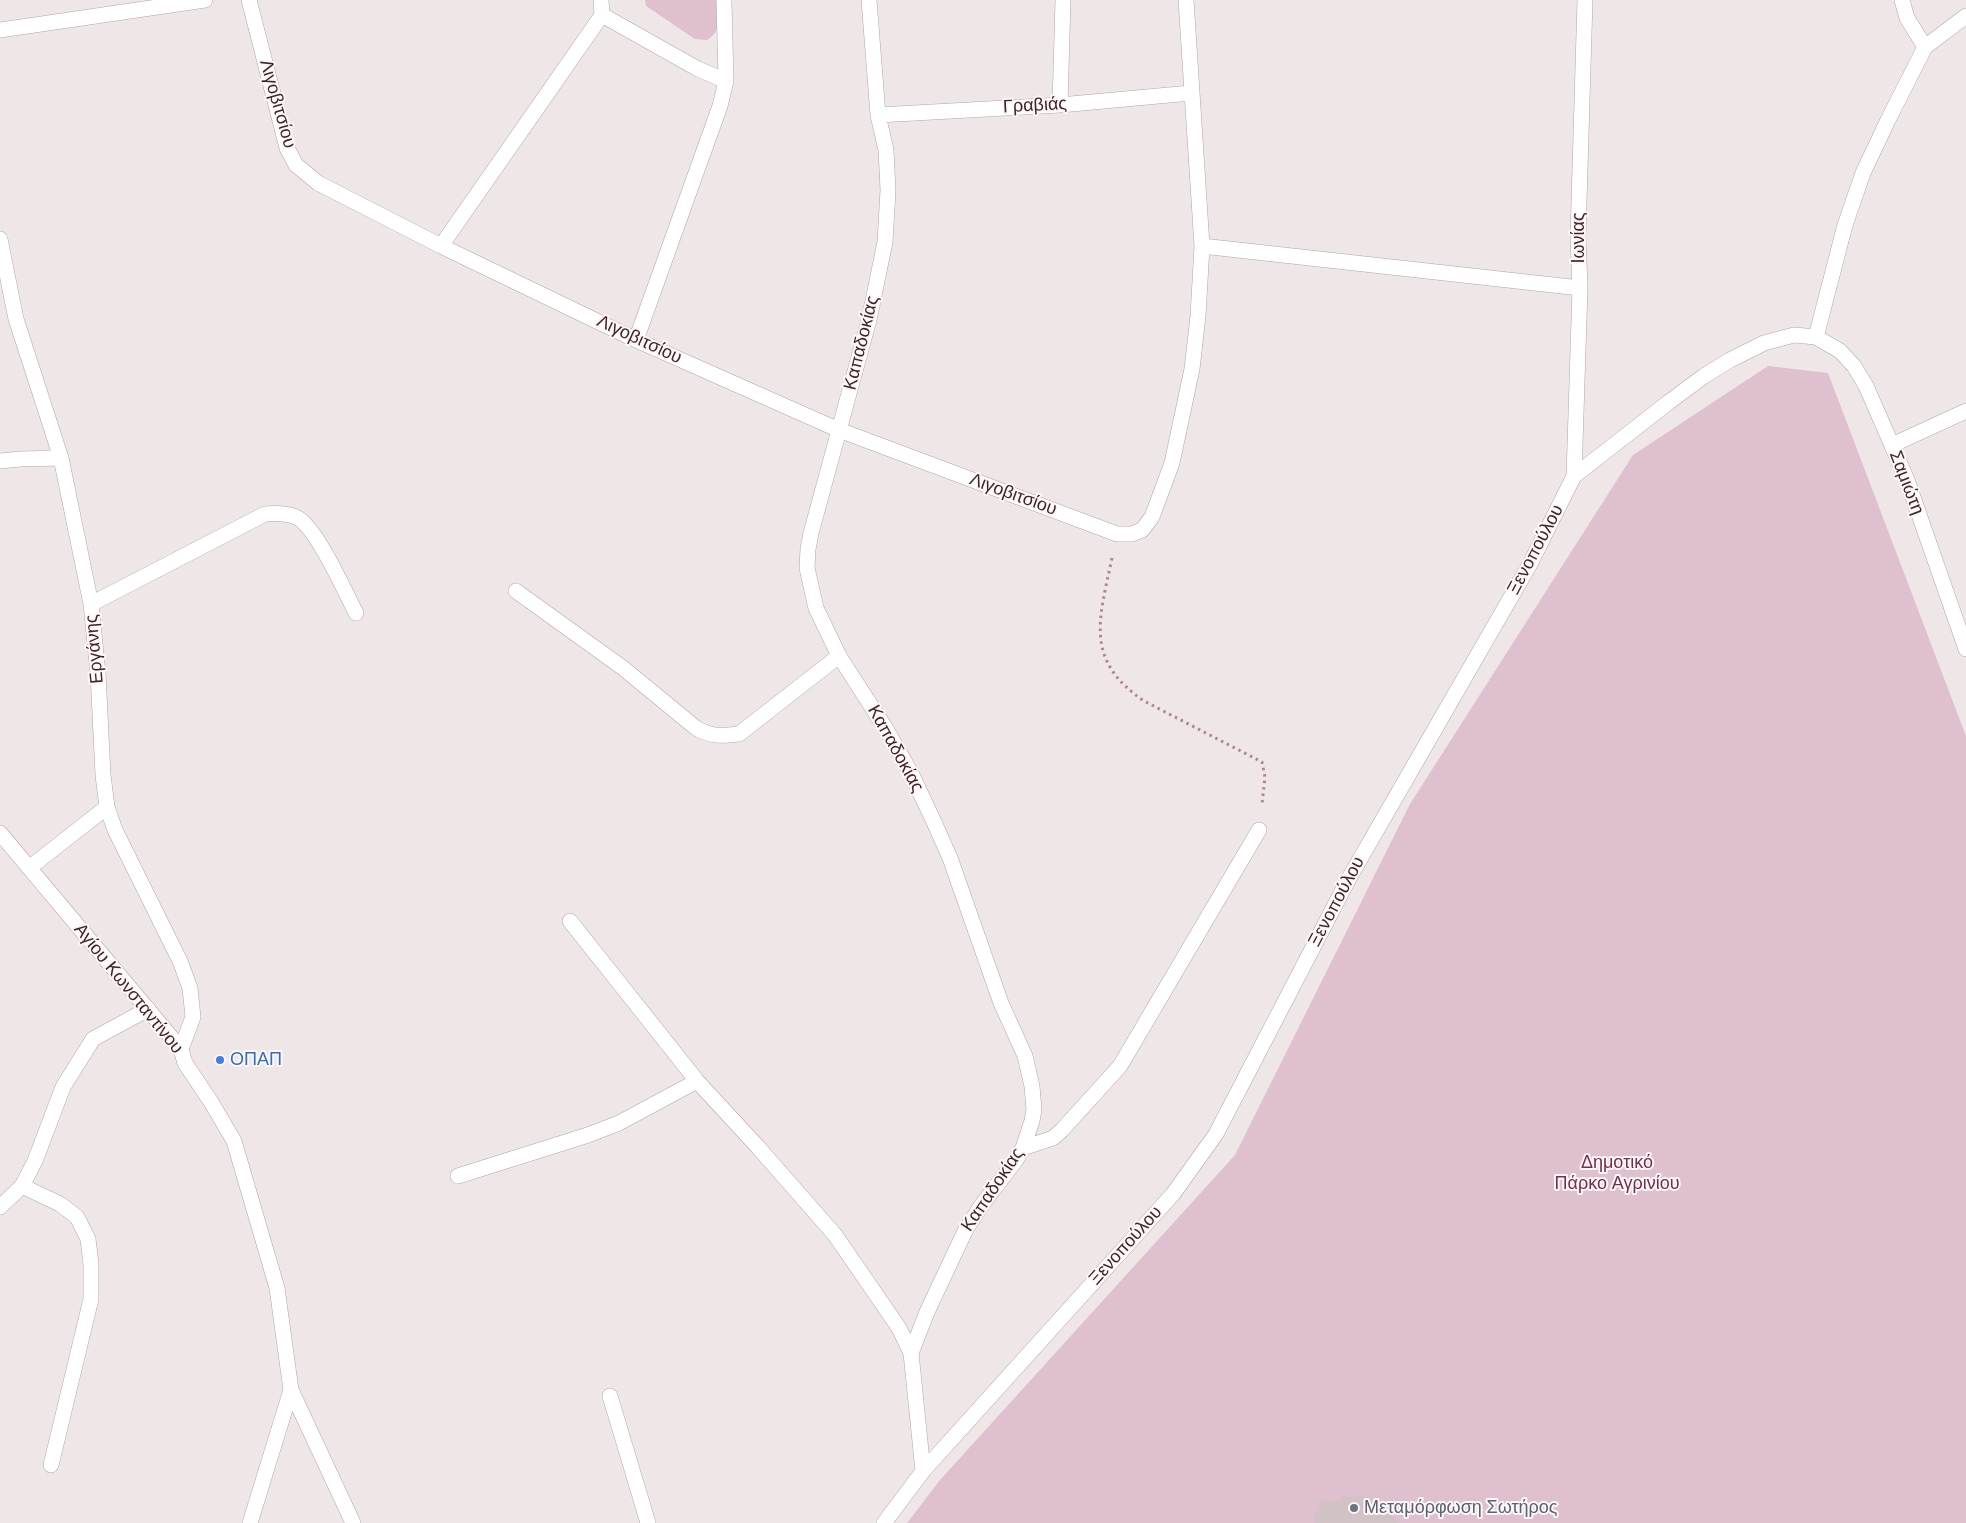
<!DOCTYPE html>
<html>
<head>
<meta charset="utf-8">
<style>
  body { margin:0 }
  canvas { display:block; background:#efe6e8 }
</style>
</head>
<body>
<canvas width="1966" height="1523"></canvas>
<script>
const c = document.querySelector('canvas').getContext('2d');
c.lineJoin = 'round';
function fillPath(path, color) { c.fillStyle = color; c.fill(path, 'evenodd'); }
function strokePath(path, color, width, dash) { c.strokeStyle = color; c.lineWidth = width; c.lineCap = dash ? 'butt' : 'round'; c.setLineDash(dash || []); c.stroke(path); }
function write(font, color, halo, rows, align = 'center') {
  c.font = font + ' "DM Sans",sans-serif'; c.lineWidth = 4; c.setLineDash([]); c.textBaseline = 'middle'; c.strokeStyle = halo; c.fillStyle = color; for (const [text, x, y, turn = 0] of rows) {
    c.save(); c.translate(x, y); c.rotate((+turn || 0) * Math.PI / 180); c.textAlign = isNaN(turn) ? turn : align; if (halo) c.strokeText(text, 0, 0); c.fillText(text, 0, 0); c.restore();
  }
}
const green = new Path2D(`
  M645,0H716C718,16 723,31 707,40L695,39L646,6Z
  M1768,366L1828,373L1966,736V1523H907L940,1480L1235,1155L1410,804L1633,455Z`);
const building = new Path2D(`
  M1342,1496L1369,1497L1368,1503L1390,1504V1515L1400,1523H1315V1512H1319V1500L1341,1502Z`);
const path = new Path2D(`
  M1112,558C1099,620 1084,660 1144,701L1262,762L1265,777L1262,804`);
const lane = new Path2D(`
  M22,1186L60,1204L77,1217L88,1239L91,1264V1299L51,1465`);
const street = new Path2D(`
  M249,0L287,148L296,165L318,183L441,246L636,340L839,430L1117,534H1132L1142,530L1152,517L1172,463L1192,369L1198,316L1202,246L1186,0
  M869,0L878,115L886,150L888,190L885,242L869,320L811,533L808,549L807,568L816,608L839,656L886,729L911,773L934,822L950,858L1001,1003L1025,1056L1032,1086L1034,1110L1032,1121L1023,1148L1016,1160L981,1206L966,1229L927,1312L911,1353L923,1471
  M1902,0L1907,18L1925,47
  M602,15L698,69L726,81
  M0,30L205,0
  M1060,105L1063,0
  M878,115L1060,105L1191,93
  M0,239L16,319L61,458L91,604L98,673L103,775L107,807L115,830L180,961L190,988L193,1017L181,1049
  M441,246L602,15L601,0
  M1202,246L1580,288
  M1816,337L1845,225L1863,173L1888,120L1925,47L1966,16
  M636,340L720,106L726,81L724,0
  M1892,445L1966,411
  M0,461L20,459L61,458
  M1574,476L1580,288L1578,236L1585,0
  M516,591L623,668L696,728C711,737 722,736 739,734L839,656
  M91,604L265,514C276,513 286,513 296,517C316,526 345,592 356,613
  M29,868L107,807
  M570,921L697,1081L757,1146L835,1235L899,1328L911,1353
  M1023,1148L1053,1138L1062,1130L1120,1066L1259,830
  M458,1176L588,1135L619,1123L697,1081
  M0,1207L22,1186L35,1161L63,1087L93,1039L148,1009
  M610,1396L648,1523
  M884,1523L923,1471L1173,1194L1216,1134L1348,880L1530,564L1574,476L1669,402L1704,376L1730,360L1764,343L1794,335L1816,337L1840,351L1854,366L1866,386L1907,480L1966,649`);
const secondary = new Path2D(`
  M0,833L181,1049L185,1063L211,1102L234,1141L277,1288L291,1390L353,1523
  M250,1523L291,1390`);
const markers = [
  [220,1060,5,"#3f7fe0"],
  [1354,1508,5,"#6b7280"]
];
const streetNames = [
  ["Λιγοβιτσίου",277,104,74],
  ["Γραβιάς",1035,106,-3],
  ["Ιωνίας",1579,238,-90],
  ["Λιγοβιτσίου",639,340,25],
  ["Καπαδοκίας",862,343,-76],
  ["Σαμιώτη",1906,483,69],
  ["Λιγοβιτσίου",1013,495,20],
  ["Ξενοπούλου",1536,550,-62],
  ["Εργάνης",95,649,-95],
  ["Καπαδοκίας",895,749,61],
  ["Ξενοπούλου",1337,902,-62],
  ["Αγίου Κωνσταντίνου",128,989,51],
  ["Καπαδοκίας",993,1190,-56],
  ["Ξενοπούλου",1126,1246,-48]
];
const shopNames = [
  ["ΟΠΑΠ",230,1060]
];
const parkNames = [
  ["Δημοτικό",1617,1163],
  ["Πάρκο Αγρινίου",1617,1184]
];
const worshipNames = [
  ["Μεταμόρφωση Σωτήρος",1364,1508]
];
fillPath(green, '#dfc0cf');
fillPath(building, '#d0c2c5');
strokePath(lane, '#b4a4a6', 16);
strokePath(street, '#b4a4a6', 16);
strokePath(secondary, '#b7a1a4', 16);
strokePath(path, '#b2878a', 3, [2.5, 4]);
strokePath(lane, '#fff', 15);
strokePath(street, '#fff', 15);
strokePath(secondary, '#fff', 15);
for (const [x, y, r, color] of markers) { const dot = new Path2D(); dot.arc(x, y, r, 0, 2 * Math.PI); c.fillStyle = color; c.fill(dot); strokePath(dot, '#fbf7f8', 2); }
write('18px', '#412525', '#fbf7f8', streetNames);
write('18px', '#366cbe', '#fbf7f8', shopNames, 'left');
write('18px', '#782f49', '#fbf7f8', parkNames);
write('18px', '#5b616d', '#fbf7f8', worshipNames, 'left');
</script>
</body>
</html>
